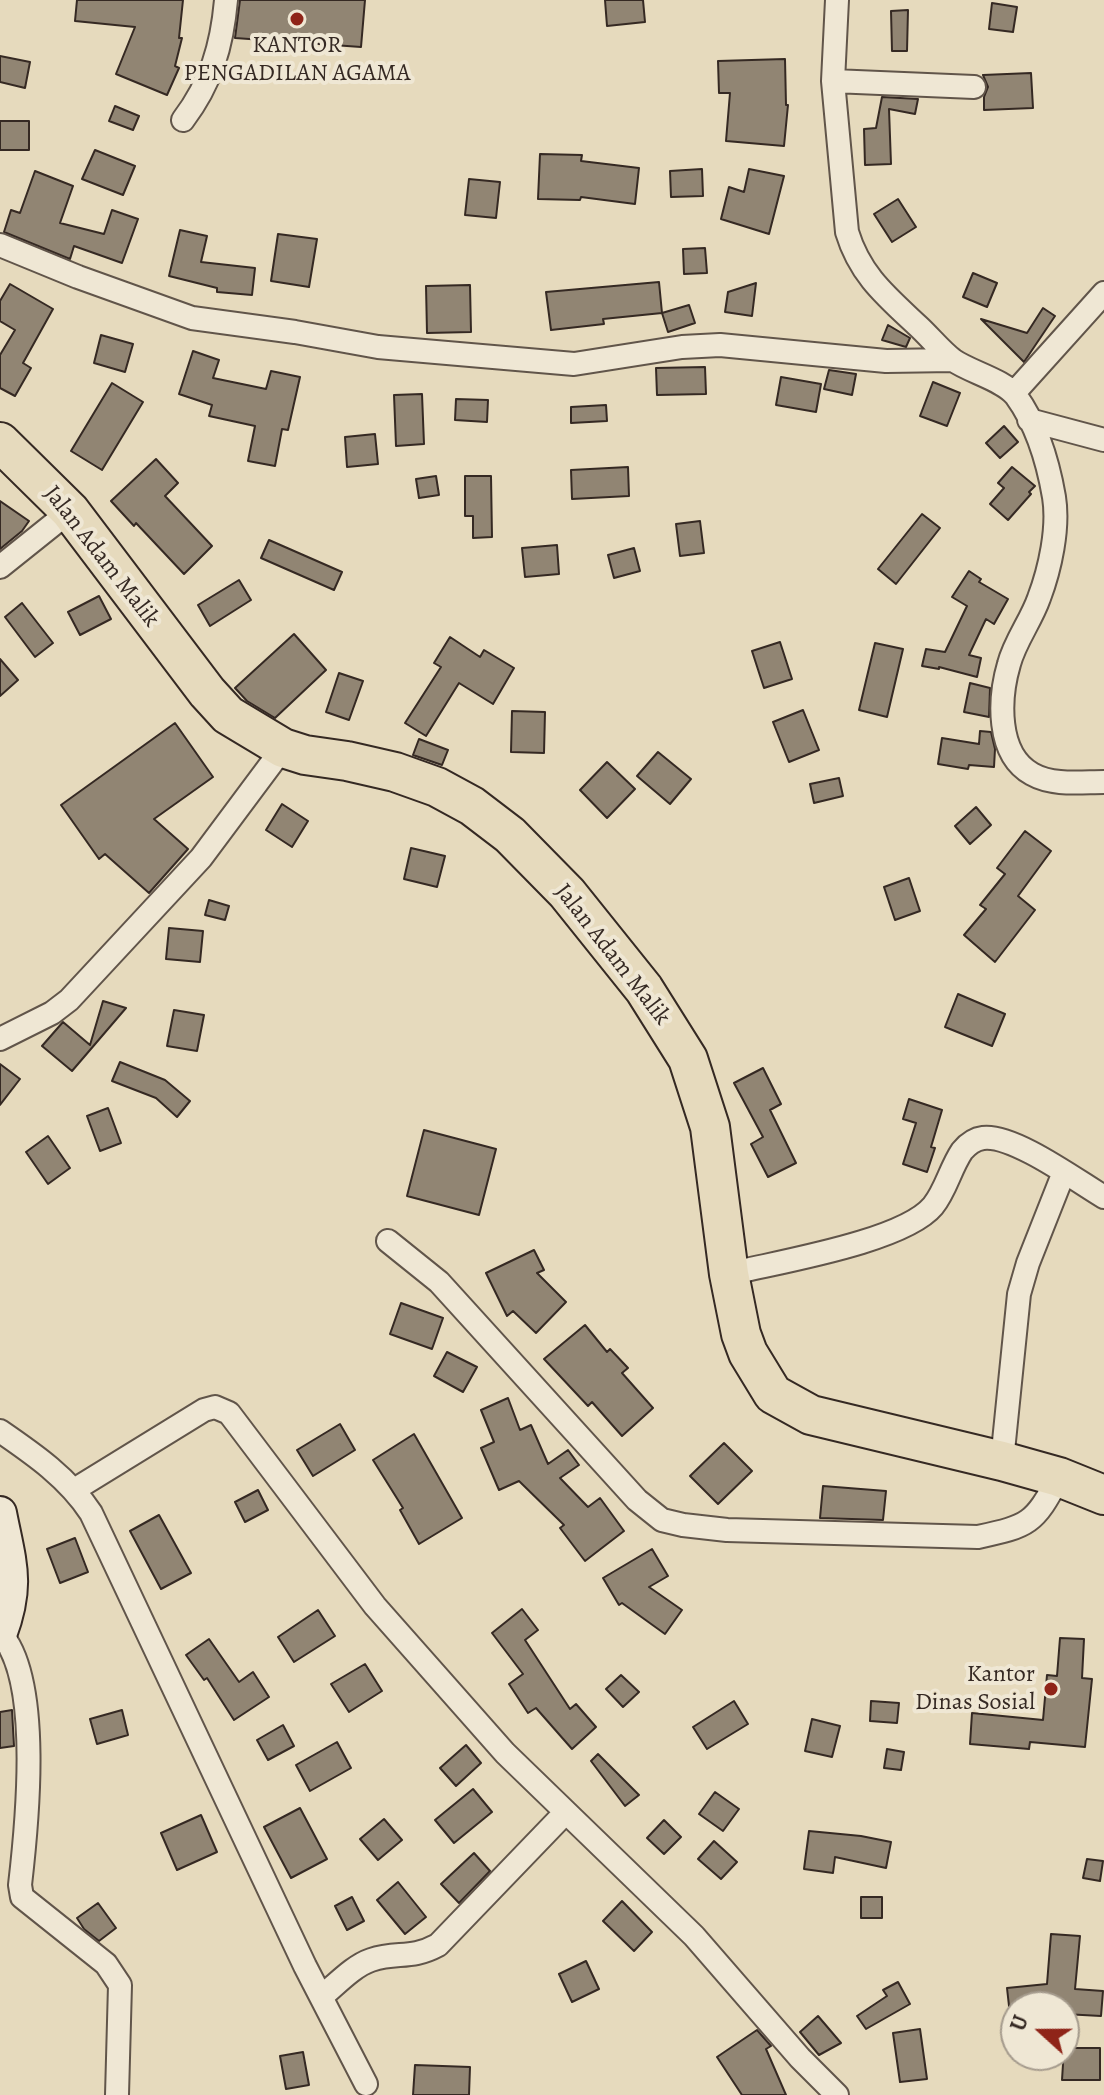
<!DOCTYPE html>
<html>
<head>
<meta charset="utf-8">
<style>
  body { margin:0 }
  #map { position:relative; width:1104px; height:2095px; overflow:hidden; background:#e6dabd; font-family:Alegreya,serif }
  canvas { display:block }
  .north { position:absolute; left:1000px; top:1991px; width:80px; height:80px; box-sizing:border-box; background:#efe7d4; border:2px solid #a59b8d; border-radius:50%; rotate:291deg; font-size:22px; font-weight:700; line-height:32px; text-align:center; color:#352923 }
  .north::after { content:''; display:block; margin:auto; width:28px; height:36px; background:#8f2418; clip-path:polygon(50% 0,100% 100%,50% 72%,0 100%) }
</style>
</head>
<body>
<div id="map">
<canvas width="1104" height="2095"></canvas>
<div class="north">U</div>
</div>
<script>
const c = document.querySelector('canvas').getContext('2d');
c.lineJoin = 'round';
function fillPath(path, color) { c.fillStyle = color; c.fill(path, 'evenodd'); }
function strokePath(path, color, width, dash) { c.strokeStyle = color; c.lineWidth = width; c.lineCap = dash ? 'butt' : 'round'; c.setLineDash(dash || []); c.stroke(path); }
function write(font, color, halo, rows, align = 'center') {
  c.font = font + ' Alegreya,serif'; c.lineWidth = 8; c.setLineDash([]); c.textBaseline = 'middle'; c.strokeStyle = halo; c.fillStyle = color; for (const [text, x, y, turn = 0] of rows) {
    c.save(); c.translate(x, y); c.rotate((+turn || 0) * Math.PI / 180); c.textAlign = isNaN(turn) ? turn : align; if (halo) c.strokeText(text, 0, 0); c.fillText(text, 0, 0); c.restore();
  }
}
const building = new Path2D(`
  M77,0H183L179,38H182L175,66L179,68L167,95L116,74L135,27L75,21Z
  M240,0H365L361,47L235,38Z
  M605,0H643L645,22L607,26Z
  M992,3L1017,7L1013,32L989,29Z
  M908,10L907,51H892L891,11Z
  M0,56L30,62L25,88L0,82Z
  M785,59L786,105H788L784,146L726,141L730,93H719L718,61Z
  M1031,73L1033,108L984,110V97L988,87L983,75Z
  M882,97L918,99L915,114L889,109L891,164L865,165L864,129L876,128Z
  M115,106L139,116L133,130L109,121Z
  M0,121H29V150H0Z
  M95,150L135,166L123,195L82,179Z
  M540,154L582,155L581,161L639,168L635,204L581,197L580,200L538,199Z
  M702,169L703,196L671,197L670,171Z
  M749,169L784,176L769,234L721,219L729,187L744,192Z
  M35,171L73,186L60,223L104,234L112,210L138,219L122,263L74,246L70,259L4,232L11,210L20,213Z
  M469,179L500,182L496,218L465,215Z
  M898,199L916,227L892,242L874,214Z
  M180,230L207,236L201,262L255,268L252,295L217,292V288L169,276Z
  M278,234L317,239L309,287L271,281Z
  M705,248L707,273L684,274L683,249Z
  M973,273L997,283L987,307L963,297Z
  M659,282L662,313L603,319L604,324L551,330L546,292Z
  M756,283L752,316L725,312L728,292Z
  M10,284L53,309L23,363L31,368L15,396L0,388V355L15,330L0,321V301Z
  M470,285L471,332L427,333L426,286Z
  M689,305L695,323L668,332L662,313Z
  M1043,308L1055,316L1024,362L981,319L1027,333Z
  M888,325L910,338L906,347L882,340Z
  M101,335L133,344L125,372L94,363Z
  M193,351L219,360L213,378L266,389L271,371L300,377L288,430L282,429L275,466L248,461L255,426L209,416L212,405L179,394Z
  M705,367L706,394L657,395L656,368Z
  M829,370L856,374L852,395L824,389Z
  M781,377L821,384L816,412L776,405Z
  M933,382L960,393L947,426L920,416Z
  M112,383L143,402L102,470L71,451Z
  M422,394L424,444L396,446L394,395Z
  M456,399L488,400L487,422L455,420Z
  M606,405L607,421L571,423V407Z
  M1004,426L1018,442L1000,458L986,443Z
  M375,434L378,464L347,467L345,437Z
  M156,459L178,483L165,496L212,546L184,574L136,523L134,526L111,501Z
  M628,467L629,496L572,499L571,470Z
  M1012,467L1035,486L1029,492L1031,494L1008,520L990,504L1004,488L998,483Z
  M436,476L439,495L419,498L416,479Z
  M465,476H491L492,537L473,538V516H465Z
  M0,501L29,521L22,531L0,549Z
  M922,514L940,528L896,584L878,569Z
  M700,521L704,553L680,556L676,524Z
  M269,540L342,572L334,590L261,558Z
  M557,545L559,574L525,577L522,548Z
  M634,548L640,571L614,578L608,555Z
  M969,571L981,579L979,582L1008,599L994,624L986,619L969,655L981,658L977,677L939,667V669L922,666L926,649L945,652L967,606L952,597Z
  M239,580L251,600L210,626L198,605Z
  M99,596L111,619L80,635L68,612Z
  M22,603L53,643L35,657L5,617Z
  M294,634L326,670L275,718L247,701L235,688Z
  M450,637L480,657L484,650L514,668L493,704L459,683L426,736L405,723L441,667L434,663Z
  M780,642L792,679L764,688L752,651Z
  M875,643L903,649L887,717L859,710Z
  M0,659L18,680L0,696Z
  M339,673L363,681L349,720L326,712Z
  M970,683L990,688L989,717L964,712Z
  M803,710L819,750L789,762L773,722Z
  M512,711L545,712L544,753L511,752Z
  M175,723L213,777L154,819L188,849L149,893L105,854L99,859L61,805Z
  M980,731L991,732L995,749L994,767L969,765L968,769L938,764L942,738L979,744Z
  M419,739L448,750L442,765L413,755Z
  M658,752L691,779L670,804L637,776Z
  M607,762L635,789L607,818L580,790Z
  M839,778L843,796L814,803L810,784Z
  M282,804L308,821L292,847L266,830Z
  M976,807L991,825L970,844L955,826Z
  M1025,831L1051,851L1018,896L1035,910L995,962L964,935L986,909L980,905L1005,874L997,868Z
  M411,848L445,856L437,887L404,879Z
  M909,878L920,911L895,920L884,887Z
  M209,900L229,906L225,920L205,915Z
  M169,928L203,931L200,962L166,959Z
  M958,994L1005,1014L992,1046L945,1027Z
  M103,1001L126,1008L72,1071L42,1046L63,1022L90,1045Z
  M174,1010L204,1015L197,1051L167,1046Z
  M120,1062L165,1080L190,1101L177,1117L156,1098L112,1081Z
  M0,1064L20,1079L0,1105Z
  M763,1068L781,1104L770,1110L796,1163L768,1177L751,1144L763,1137L734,1083Z
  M909,1099L942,1110L931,1147L935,1148L927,1172L903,1164L916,1123L903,1119Z
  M108,1108L121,1143L100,1151L87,1116Z
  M424,1130L496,1149L479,1215L407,1196Z
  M48,1136L70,1168L48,1184L26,1152Z
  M534,1250L544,1270L537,1273L566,1302L536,1333L513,1311L507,1316L486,1273Z
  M401,1303L443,1318L432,1349L390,1334Z
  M585,1325L607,1352L610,1349L628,1368L622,1373L653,1408L622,1436L592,1402L588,1406L544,1359Z
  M447,1352L477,1367L463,1392L434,1376Z
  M508,1398L520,1430L531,1425L548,1464L568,1450L579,1465L560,1478L588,1507L600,1498L624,1531L585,1561L560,1528L564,1525L519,1481L499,1490L481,1448L494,1442L481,1410Z
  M340,1424L355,1450L313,1476L297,1450Z
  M414,1434L462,1518L419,1544L400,1510L403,1508L373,1460Z
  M724,1443L752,1471L718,1504L690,1476Z
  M823,1486L886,1491L883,1520L820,1518Z
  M258,1490L268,1510L245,1522L235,1502Z
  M159,1515L191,1573L161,1589L130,1531Z
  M75,1538L88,1572L60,1583L47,1549Z
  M652,1549L668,1576L649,1587L682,1610L665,1634L622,1603L619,1605L603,1578Z
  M522,1609L538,1630L525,1640L570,1709L576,1704L596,1727L572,1749L536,1708L528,1713L509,1684L523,1674L492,1633Z
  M318,1610L335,1636L294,1662L278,1637Z
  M1060,1638L1084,1639L1082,1678L1092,1679L1085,1747L1030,1742L1029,1749L970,1744L972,1713L1043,1720L1047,1675L1057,1676Z
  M209,1639L239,1682L253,1672L269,1697L234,1720L207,1678L204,1680L186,1655Z
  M365,1664L382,1691L349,1712L331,1684Z
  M621,1675L639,1692L623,1707L606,1689Z
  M734,1701L748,1724L707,1749L693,1727Z
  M871,1701L899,1703L897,1723L870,1721Z
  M12,1710L14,1746L0,1748V1712Z
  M122,1710L128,1735L97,1744L90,1719Z
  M812,1719L840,1726L832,1757L805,1751Z
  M283,1725L294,1746L268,1760L257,1740Z
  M337,1742L351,1768L310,1791L296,1765Z
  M466,1745L481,1763L456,1786L440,1768Z
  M887,1749L904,1752L901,1770L884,1768Z
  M598,1754L639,1795L625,1806L591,1761Z
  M473,1789L492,1812L454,1843L435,1820Z
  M715,1792L739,1809L723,1831L699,1814Z
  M300,1808L327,1859L291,1878L264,1827Z
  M201,1815L217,1852L177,1870L161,1833Z
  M384,1819L402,1840L378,1860L360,1839Z
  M664,1820L681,1837L664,1854L647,1838Z
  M809,1831L861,1836L891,1842L886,1868L835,1857L833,1873L804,1869Z
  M714,1841L737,1862L721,1879L698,1859Z
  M474,1853L490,1871L459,1903L441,1884Z
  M1087,1859L1103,1861L1100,1881L1083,1878Z
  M398,1882L426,1917L405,1934L377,1900Z
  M352,1897L364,1921L347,1930L335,1906Z
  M861,1897H882V1918H861Z
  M622,1901L652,1932L634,1951L603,1921Z
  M98,1903L116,1928L99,1941L84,1929L77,1918Z
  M1051,1934L1080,1936L1075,1989L1103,1991L1101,2016L1064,2014V2007H1041V2003L1009,2006L1007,1988L1047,1984Z
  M586,1961L599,1989L572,2002L559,1974Z
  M898,1982L910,2004L866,2029L857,2016L887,1996L883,1990Z
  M818,2016L841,2043L819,2055L800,2032Z
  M920,2029L927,2079L900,2082L893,2033Z
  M757,2030L771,2046L766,2049L786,2095H742L717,2057Z
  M1064,2048H1100V2080H1062Z
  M303,2052L309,2085L286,2089L280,2056Z
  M415,2065L470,2067L469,2095H413Z`);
const minor = new Path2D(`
  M837,0L833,81L847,232C860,275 886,296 918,326C930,337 941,351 953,360C970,372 1004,380 1016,396C1037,425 1048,462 1054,497C1059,528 1050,569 1039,598C1031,621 1015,641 1009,664C999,698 996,754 1032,774C1053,786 1081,782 1104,782
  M833,81L974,87
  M183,120C211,83 222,46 226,0
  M0,245L78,277L192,318L295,332L378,347L574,364L682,347L720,345L886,361L953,360
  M1014,393L1104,293
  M1029,420L1104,440
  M0,567L70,511
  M0,1039L52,1013L69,1000L201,858L283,748
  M388,1241L439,1282L637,1500L662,1520L683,1525L727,1530L978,1537C1029,1526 1034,1524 1059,1477
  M729,1274C777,1262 903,1242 933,1206C946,1190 950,1169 962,1151C967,1145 975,1139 983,1138C1013,1134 1077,1181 1104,1197
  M0,1431C35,1455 68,1478 91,1513L305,1966L366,2084
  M1002,1461L1019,1294L1028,1263L1064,1172
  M74,1490L204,1410L215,1407L229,1413L375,1606L444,1684L505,1753L694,1936L800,2058L837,2095
  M1,1634C42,1681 27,1825 20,1885L22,1897L106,1964L120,1985L117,2095
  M321,1997C336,1985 353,1966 371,1960C398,1951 410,1960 438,1945L565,1813`);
const secondary = new Path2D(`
  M0,1513C10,1564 19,1584 0,1635`);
const trunk = new Path2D(`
  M0,442L70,511L207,692L228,715L283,748L305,755L347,761L395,772L437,787L472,806L510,835L567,893L644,989L688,1059L710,1127L729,1274L741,1334L748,1353L773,1394L811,1415L1002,1461L1059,1477L1104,1495`);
const markers = [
  [297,19,8,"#8f2418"],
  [1051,1689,8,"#8f2418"]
];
const poiNames = [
  ["KANTOR",297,46],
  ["PENGADILAN AGAMA",297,74],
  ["Kantor",1035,1675,"right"],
  ["Dinas Sosial",1035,1703,"right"]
];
const streetNames = [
  ["Jalan Adam Malik",101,557,52],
  ["Jalan Adam Malik",612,955,52]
];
fillPath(building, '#918573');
strokePath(building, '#352923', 2);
strokePath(minor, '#61554a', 26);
strokePath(secondary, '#352923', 36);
strokePath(trunk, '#352923', 42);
strokePath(minor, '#efe7d4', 22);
strokePath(secondary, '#efe7d4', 32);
strokePath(trunk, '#e6dabd', 38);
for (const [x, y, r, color] of markers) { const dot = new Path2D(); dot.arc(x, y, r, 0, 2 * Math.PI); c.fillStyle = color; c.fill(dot); strokePath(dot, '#efe7d4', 3); }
write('24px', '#352923', '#efe7d4', poiNames);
write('24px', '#352923', '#efe7d4', streetNames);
</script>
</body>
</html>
